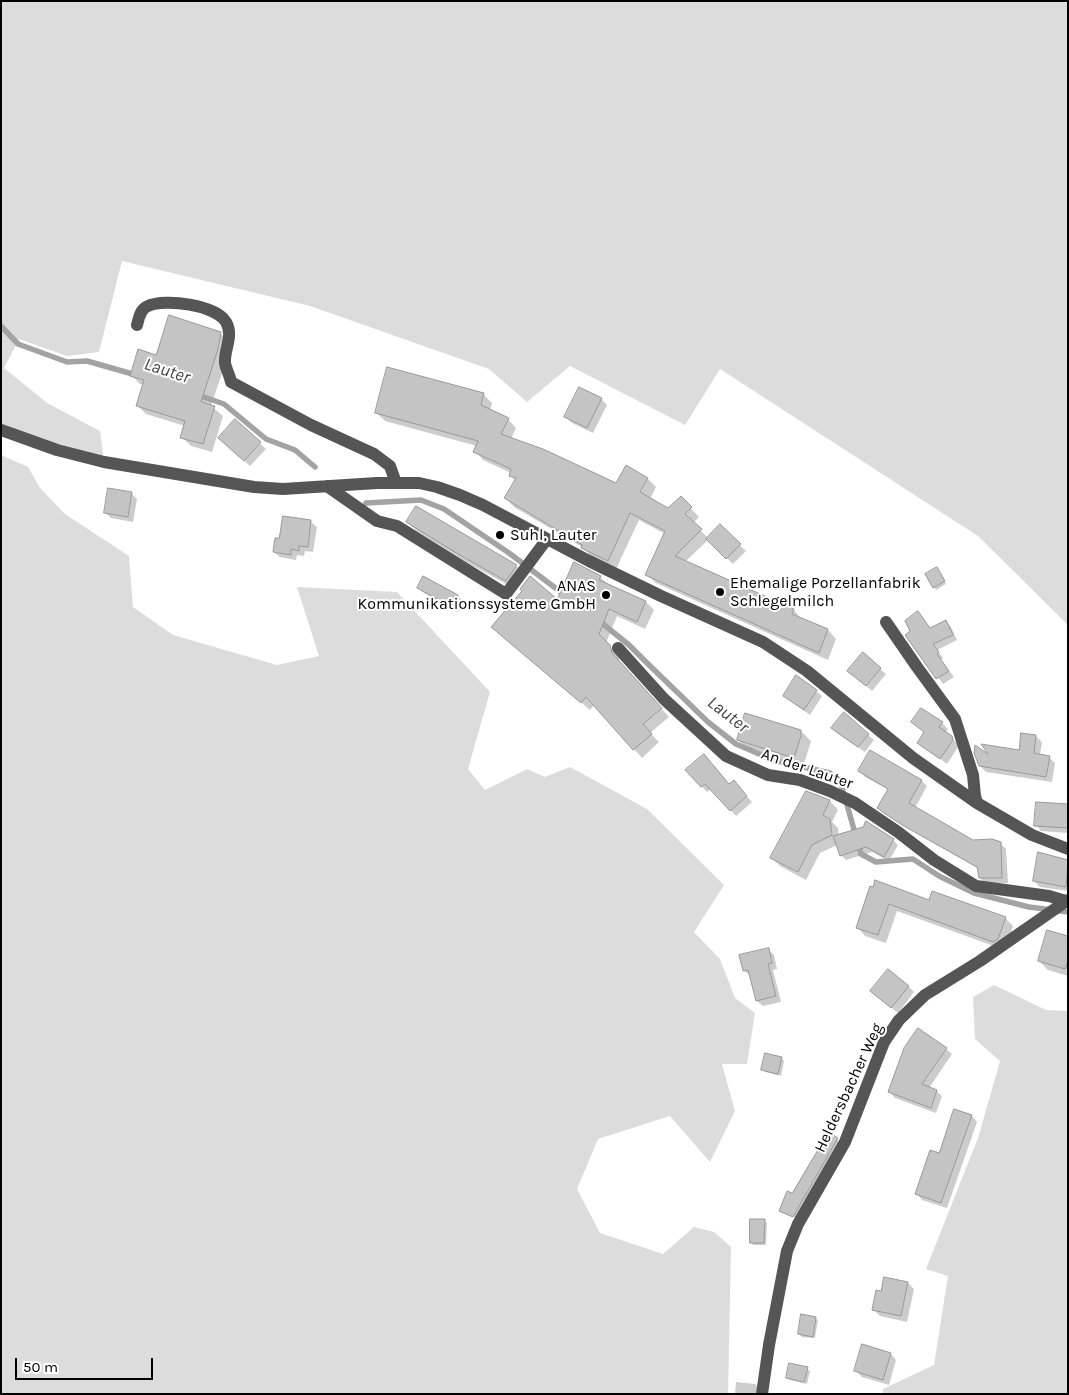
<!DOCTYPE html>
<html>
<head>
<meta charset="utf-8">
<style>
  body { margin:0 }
  #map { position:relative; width:1069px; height:1395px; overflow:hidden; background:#fff; font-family:Karla,sans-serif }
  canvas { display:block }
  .frame { position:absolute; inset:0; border:2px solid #000; pointer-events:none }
  .scale { position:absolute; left:15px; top:1358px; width:138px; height:22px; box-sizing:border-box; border:2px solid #000; border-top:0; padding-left:6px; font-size:15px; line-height:18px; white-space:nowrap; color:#000; -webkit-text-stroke:4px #fff; paint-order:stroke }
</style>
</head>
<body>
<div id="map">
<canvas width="1069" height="1395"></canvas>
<div class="frame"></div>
<div class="scale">50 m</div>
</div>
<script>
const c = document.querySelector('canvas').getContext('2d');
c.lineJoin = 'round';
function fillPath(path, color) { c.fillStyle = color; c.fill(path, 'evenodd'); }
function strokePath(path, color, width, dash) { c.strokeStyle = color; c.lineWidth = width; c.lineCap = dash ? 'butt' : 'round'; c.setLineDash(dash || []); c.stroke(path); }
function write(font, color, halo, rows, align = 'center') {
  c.font = font + ' Karla,sans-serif'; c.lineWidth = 4; c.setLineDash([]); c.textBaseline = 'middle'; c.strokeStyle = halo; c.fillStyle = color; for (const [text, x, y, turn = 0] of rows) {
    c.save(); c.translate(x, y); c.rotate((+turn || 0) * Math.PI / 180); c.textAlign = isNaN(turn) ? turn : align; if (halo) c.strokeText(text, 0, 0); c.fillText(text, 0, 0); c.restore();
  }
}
const green = new Path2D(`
  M1,1H1068V625L978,536L720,369L685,425L570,366L527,402L489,369L310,306L122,261L99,352L67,356L19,339L4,368L47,403L100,431L104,462L1,430Z
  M1,455L28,467L40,488L65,514L129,556L133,607L173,635L277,665L319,656L297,587L397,592L490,692L468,769L485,790L527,769L545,777L570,767L647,809L724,885L694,932L720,959L735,998L755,1013L747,1064H722L735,1111L710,1162L670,1116L598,1139L577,1189L600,1233L663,1254L694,1227L714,1232L731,1247L728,1394H1Z
  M994,985L1046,1010L1068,1011V1394H883V1389L934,1365L948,1276L926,1269L978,1138L1000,1061L975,1039L973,997Z`);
const shadow = new Path2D(`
  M220,333L229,342L227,358L211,406L223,416L212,452L191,446L182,437L185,426L146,414L138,406L144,385L140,384L131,375L157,356Z
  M483,394L492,403L490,411L508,419L516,428L511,439L616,484L648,479L656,487L650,499L669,510L681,498L699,517L693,523L708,538L720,526L746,551L733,564L708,540L685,562L794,610L802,620L828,630L836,639L828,660L656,583L647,575L665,534L639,520L616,569L591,556L582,547L514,507L506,498L516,481L510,475L511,473L483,460L475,451L477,446L385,421L376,412Z
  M601,399L607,405L593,433L572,423L566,417Z
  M235,420L266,449L250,466L225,443Z
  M131,493L137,499L133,522L111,518L105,512Z
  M311,522L317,527L313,552L305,551L304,556L297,555L296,560L280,557L274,552L281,540Z
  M408,522L516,566L525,575L515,589L468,563L417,531Z
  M939,571L946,584L936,590L934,587Z
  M424,577L458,596L463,602L458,612L424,593L418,588Z
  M600,577L609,585L646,602L654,610L645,629L617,616L606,643L618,655L620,663L669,717L650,733L659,742L642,758L594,705L590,710L501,635Z
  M946,621L951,627L957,640L937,650L943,658L941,660L954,677L943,684L907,635L912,632L930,629Z
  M863,654L886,674L872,691L855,676Z
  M816,691L822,696L810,715L784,696Z
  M746,714L802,732L811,741L803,767L747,749L738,740Z
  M844,714L874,740L865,752L838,734L832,728Z
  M942,723L948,729L945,733L957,743L958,747L947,764L918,742Z
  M1022,734L1036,736L1042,742L1040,755L1049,757L1055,763L1052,782L986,772L980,766L993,758L1020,751Z
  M687,770L739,788L752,802L736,816L711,789L707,792Z
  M860,771L922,781L927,786L915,808L972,841L1000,843L1006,849L1008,883L986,884L980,878L979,869L884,814L879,808L889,790L865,777Z
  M806,792L830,801L838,810L832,822L838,828L839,836L893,840L898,845L889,861L872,852L846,860L841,855L837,845L820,853L806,880L780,866L772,858Z
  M1068,805V833L1041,831L1036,825Z
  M1068,862V891L1040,887L1034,881Z
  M871,888L1005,918L1013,926L1006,947L1002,949L897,911L886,943L865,936L858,928Z
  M1068,937V976L1048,970L1039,961Z
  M768,949L774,955L777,969L773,970L781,1002L763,1006L757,1001L751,976L744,971Z
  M908,986L914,992L898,1013L878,997Z
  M946,1049L952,1054L929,1088L936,1091L942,1096L936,1113L895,1098L890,1092Z
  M781,1058L784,1061L781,1076L765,1072L763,1069Z
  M955,1111L972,1116L977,1122L947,1208L922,1200L917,1194L940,1154Z
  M837,1139L839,1142L796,1218L783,1213L780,1210Z
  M764,1220L767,1223L766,1245H753L751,1242Z
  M908,1283L914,1289L907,1322L880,1316L874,1310L882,1293Z
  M815,1318L818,1320L815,1338L802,1337L799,1334Z
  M891,1354L896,1360L889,1385L862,1377L856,1371Z
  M807,1369L810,1371L807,1384L790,1380L787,1377Z
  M736,1382L755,1384L761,1390L760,1394H735Z`);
const stream = new Path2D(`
  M1,326L18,344L67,362L87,361L136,375
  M195,394L224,404L266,439L295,450L315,467
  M366,503L421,500L444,509L509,553L566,596
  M598,620L629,645L646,662L708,722L736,744L773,760L830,773L841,784L861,854L876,862L913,859L939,876L974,893L1029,907L1068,912`);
const building = new Path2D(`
  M169,315L221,332L218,349L201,402L215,406L203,444L180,438L185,421L136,406L144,380L130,376L138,349L156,355Z
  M387,367L484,393L481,405L509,418L501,434L543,449L616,483L626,465L648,478L640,492L668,508L681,496L692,507L685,514L702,529L675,556L794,609L792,614L828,629L819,653L645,575L665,531L630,513L608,561L581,548L582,545L504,498L516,478L509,476L511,469L473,452L478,441L375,413Z
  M579,387L602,398L587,428L564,417Z
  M235,419L261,442L244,461L218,438Z
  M108,488L132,492L128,517L104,513Z
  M416,506L517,565L506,581L458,554L406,522Z
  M283,516L311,520L308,547L299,546V551L291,549V555L273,552L275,538H279Z
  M720,524L741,544L726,559L706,539Z
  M574,562L601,576L599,580L646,601L637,622L609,609L599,634L610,645L612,653L662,708L643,724L652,734L633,750L586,697L581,703L491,627L522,591L520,589L530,576L557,599Z
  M937,567L945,581L933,588L925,574Z
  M423,576L458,595L452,607L417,588Z
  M918,611L930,628L946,620L953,635L933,644L939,652L937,654L949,671L936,679L905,635L910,631L905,621Z
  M863,652L881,668L866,686L847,671Z
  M796,675L817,690L804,710L783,696Z
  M921,708L943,722L939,727L952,736L953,740L940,759L917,743L924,732L911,722Z
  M844,712L869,734L858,747L831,728Z
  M745,713L801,730V736L794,758L737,740Z
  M1021,733L1036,735L1034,753L1050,756L1046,777L979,766L974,753L975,745L988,754L981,744L1019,750Z
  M870,750L922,780L909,803L973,840L992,839L1001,842L1002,878H979L977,867L902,825L877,808L888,789L858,771Z
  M704,754L729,784L734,780L747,796L730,811L705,784L701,787L685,770Z
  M806,791L830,800L823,815L830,819L832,835L812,845L798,872L770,858Z
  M1036,802L1068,804V828L1034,826Z
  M866,821L894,839L884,857L866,847L840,856L833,836L863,827Z
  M1038,852L1068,860L1066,887L1033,881Z
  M875,880L929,900L932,891L1006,917L998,939L993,942L889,904L878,935L856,928L870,886L873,887Z
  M1047,930L1068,936V961L1065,969L1038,961Z
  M769,948L772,963L768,964L776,996L756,1001L748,970L743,971L739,955Z
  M888,969L909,986L891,1008L870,991Z
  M918,1028L947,1048L922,1084L937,1090L931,1108L888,1092L904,1048Z
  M765,1053L782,1057L778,1074L761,1070Z
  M954,1109L972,1115L941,1203L915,1194L930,1150L939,1153Z
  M829,1132L838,1138L793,1217L779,1211L787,1191L792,1193Z
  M750,1219H765L764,1243H750Z
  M884,1277L908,1282L901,1316L872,1310L876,1290L881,1291Z
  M801,1314L816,1317L813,1337L798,1334Z
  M862,1344L891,1353L883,1380L854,1371Z
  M789,1363L808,1367L804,1382L786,1378Z`);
const minor = new Path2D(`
  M137,325C139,318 140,309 148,306C165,298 216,305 226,322C234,336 224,349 225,363C226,369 230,376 231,382L311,425L374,454L390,466L396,483
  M1,430L57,450L104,462L254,487L283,489L377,483H419L437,487L460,495L483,505L589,561L661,596L763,642L807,671L913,758L977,803L1032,835L1068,849
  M327,486L377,521L397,526L506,594L547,539
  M886,622L917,667L955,719L973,775L975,796L977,803
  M618,648L664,699L726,756L768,775L800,780L830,791L855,803L898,832L934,860L976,886L1049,896L1066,901
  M762,1394L769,1345L787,1251L798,1224L845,1142L884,1042L899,1020L925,995L980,961L1068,900`);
const markers = [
  [500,535,5,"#000"],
  [720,592,5,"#000"],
  [606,595,5,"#000"]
];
const poiNames = [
  ["Suhl, Lauter",510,535],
  ["Ehemalige Porzellanfabrik",730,583],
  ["Schlegelmilch",730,601],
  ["ANAS",596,586,"right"],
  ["Kommunikationssysteme GmbH",596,604,"right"]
];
const streetNames = [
  ["An der Lauter",807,769,19],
  ["Heldersbacher Weg",849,1088,-65]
];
const waterNames = [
  ["Lauter",167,371,18],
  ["Lauter",728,715,38]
];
fillPath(green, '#dcdcdc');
fillPath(shadow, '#0003');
strokePath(stream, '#a3a3a3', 5.5);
fillPath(building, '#c4c4c4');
strokePath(building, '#999', 1);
strokePath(minor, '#555', 12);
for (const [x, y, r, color] of markers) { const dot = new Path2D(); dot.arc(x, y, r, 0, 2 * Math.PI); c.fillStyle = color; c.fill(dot); strokePath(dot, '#fff', 2); }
write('16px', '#000', '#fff', poiNames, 'left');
write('16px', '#000', '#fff', streetNames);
write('italic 18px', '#444', '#fff', waterNames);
</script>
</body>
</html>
